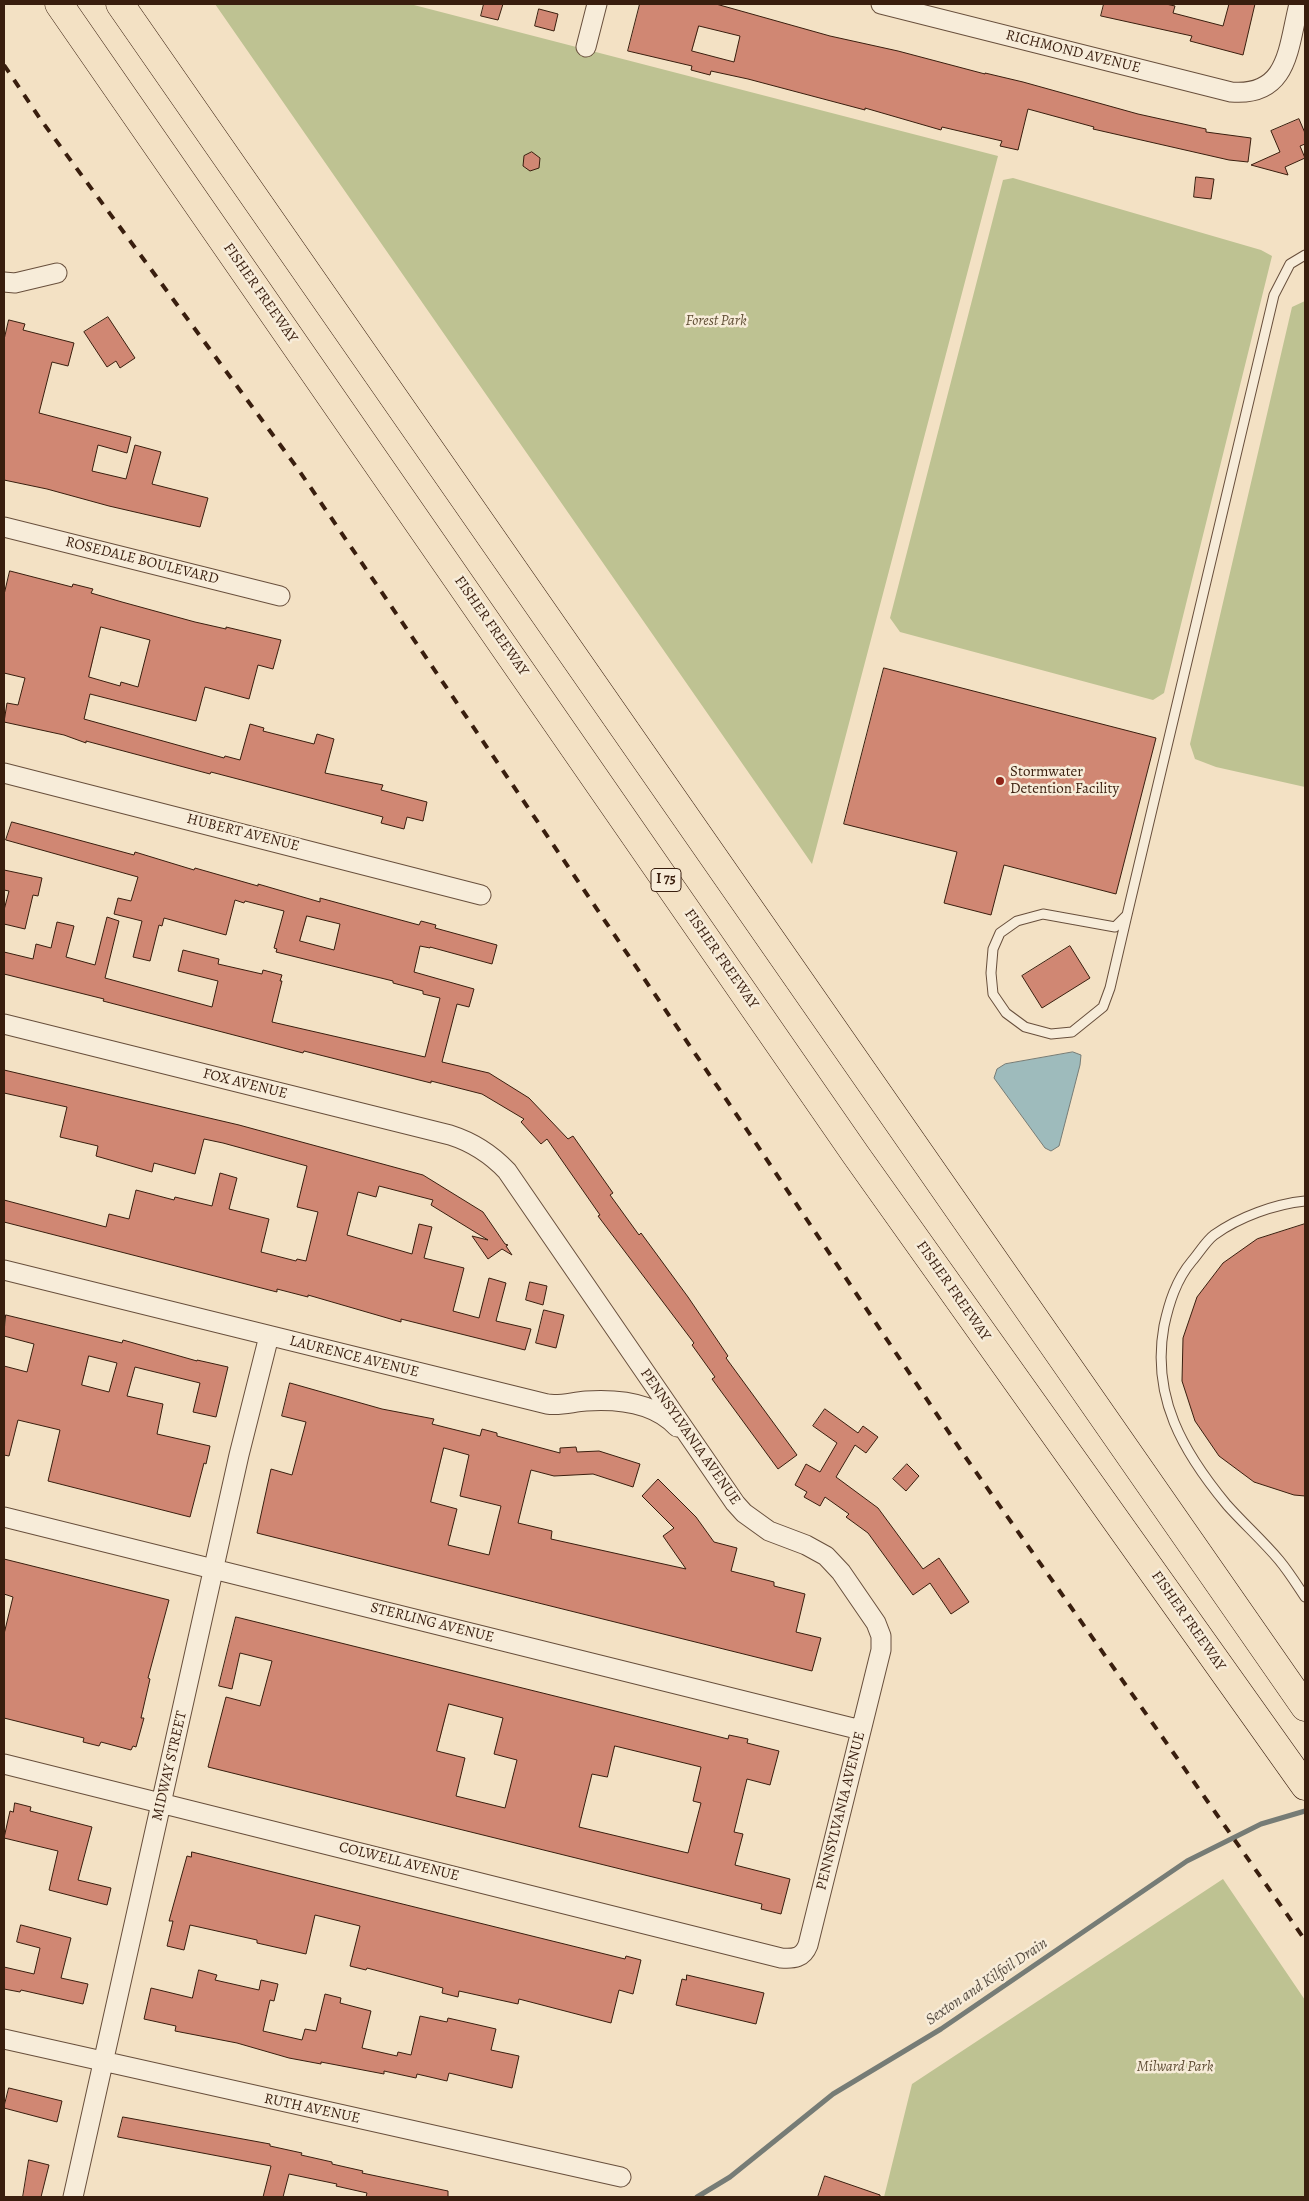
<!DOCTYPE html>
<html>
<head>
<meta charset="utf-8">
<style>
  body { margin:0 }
  #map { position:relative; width:1309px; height:2201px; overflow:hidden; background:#f3e1c4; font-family:Alegreya,serif }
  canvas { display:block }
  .frame { position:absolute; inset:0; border:5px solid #391e0e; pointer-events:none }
</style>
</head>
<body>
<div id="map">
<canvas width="1309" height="2201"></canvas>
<div class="frame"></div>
</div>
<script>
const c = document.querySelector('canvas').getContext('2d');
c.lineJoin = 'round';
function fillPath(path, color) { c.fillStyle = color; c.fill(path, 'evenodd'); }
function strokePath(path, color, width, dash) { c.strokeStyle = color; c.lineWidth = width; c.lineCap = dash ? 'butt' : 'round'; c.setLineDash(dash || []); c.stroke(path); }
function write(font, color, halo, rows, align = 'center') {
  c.font = font + ' Alegreya,serif'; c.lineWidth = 5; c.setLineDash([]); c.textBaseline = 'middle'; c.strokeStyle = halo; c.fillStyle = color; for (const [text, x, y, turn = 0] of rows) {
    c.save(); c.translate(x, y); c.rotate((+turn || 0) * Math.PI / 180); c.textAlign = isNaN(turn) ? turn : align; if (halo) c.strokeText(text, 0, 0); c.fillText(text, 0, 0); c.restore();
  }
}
const green = new Path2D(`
  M215,4H410L998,156L812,864Z
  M1013,178L1261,250L1272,256L1164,693L1153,700L900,632L890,618L1003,180Z
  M1305,301V787L1216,767L1195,759L1190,744L1292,307Z
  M1223,1879L1305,2000V2197H884L912,2084Z`);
const water = new Path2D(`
  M1073,1052L1081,1055L1080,1065L1059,1146L1051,1151L1045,1148L994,1078L997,1069L1005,1064Z`);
const stream = new Path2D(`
  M697,2197L730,2177L833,2094L941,2029L1187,1861L1261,1824L1305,1811`);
const building = new Path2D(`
  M484,4H503L498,20L481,16Z
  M640,4H716L830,36L898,51L985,74V73L1023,82L1138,114L1206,129V132L1251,138L1248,162L1229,160L1093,129L1094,127L1028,109L1018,150L1000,146L1002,141L942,127L941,130L865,108V110L748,79L711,71L710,75L691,70L692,66L628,51ZM699,26L740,36L734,62L692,51Z
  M1104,4H1166L1175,6L1173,13L1223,26L1229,4H1255L1243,55L1190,41L1192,36L1101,16Z
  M539,9L558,14L554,31L535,26Z
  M1299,119L1305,133V144L1300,146L1305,158L1285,167L1288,175L1251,165L1280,152L1271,131Z
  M532,152L540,158L539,168L530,171L523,166L524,156Z
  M1196,177L1214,179L1211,199L1194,197Z
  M108,317L135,358L120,368L116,361L107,367L84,332Z
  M9,320L25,324L23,330L74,343L68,366L52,362L39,413L131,437L127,453L98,445L92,471L126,479L135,445L161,452L152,484L208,498L200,527L109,506L47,489L4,480V340Z
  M10,571L72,587L73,584L93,589L91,593L122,602L195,622L226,629V627L281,640L273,669L258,665L249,699L205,687L196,721L90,694L84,719L224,758L225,756L240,760L250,724L264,728L263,731L314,744L317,734L334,739L325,773L383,785L381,790L427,802L423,821L407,817L404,829L381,823L383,817L322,801L211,772L210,774L86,741V743L64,735L4,722L7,703L18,705L25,678L4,673V595ZM101,627L150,640L138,687L121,682L120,686L89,677Z
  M884,668L1156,738L1116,894L1004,865L991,915L944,903L957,852L844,824Z
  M12,822L134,855L135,852L194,870L195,868L258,886V884L320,902V898L419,925L421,921L436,925L435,928L497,945L492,964L430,947V948L420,946L414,972L474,989L469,1007L457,1004L442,1062L489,1073L529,1098L568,1139L573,1136L613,1193L610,1195L639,1235L641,1233L688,1297L728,1356L726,1358L797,1455L778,1469L712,1379L715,1377L692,1345L694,1343L598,1216L600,1215L547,1139L541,1144L521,1122L524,1119L482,1094L431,1081V1083L304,1051L303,1053L103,1001L104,999L4,974V952L33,959L36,944L51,948L57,922L74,926L66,957L95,965L107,917L119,921L105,978L212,1007L218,981L178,971L183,950L219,959L218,964L262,974L263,970L282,975L280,981H282L272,1022L425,1057L440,998L423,994V991L393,983V981L276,952L277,949L274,948L284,911L245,901L244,903L235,900L226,935L164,918L162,926L159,925L150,961L133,957L142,921L114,914L118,898L131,901L138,877L6,840ZM307,916L340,924L334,950L300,941Z
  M4,870L42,878L38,896L33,895L25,929L4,924V910L9,891L4,890Z
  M1070,946L1090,978L1042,1008L1022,976Z
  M4,1070L239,1125L423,1175L483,1212L505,1244L508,1245L506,1246L512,1255L502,1249L488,1259L472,1236L488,1240L431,1205L433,1200L379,1186L376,1197L358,1192L347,1235L412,1254L419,1224L432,1227L424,1258L464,1268L453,1311L479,1318L489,1278L506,1283L496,1321L531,1329L525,1350L401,1319V1322L308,1295V1297L277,1289V1292L4,1222V1200L106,1227L109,1214L129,1219L136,1190L174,1200L175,1197L212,1206L220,1173L237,1178L229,1209L269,1219L261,1252L296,1261L297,1259L306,1261L318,1212L297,1207L307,1166L223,1143L204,1139L195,1174L154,1163L152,1172L96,1156L98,1146L60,1137L67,1107L4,1093Z
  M1305,1224V1496L1294,1495L1254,1482L1219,1456L1195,1421L1182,1381L1183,1338L1197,1297L1223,1263L1257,1239Z
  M530,1282L547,1286L543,1305L526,1300Z
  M544,1310L564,1315L556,1348L536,1343Z
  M6,1315L122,1343L123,1340L197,1361V1360L228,1367L216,1417L193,1412L200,1383L147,1370L135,1367L127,1396L163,1404L157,1434L210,1446L206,1464L204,1463L190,1517L48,1481L60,1430L18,1420L9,1456L4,1455V1366L27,1372L34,1344L4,1336ZM89,1356L117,1363L109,1392L82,1385Z
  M290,1383L382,1409L434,1419L432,1424L480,1436L482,1429L497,1433V1436L560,1453V1448L576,1447L577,1452L599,1451L640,1464L633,1487L593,1474L554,1476L531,1470L518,1523L552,1531L551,1539L686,1569L663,1536L674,1528L642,1496L658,1479L696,1517L714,1542L737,1548L731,1571L774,1582V1586L805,1594L796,1632L821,1638L812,1671L257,1533L271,1469L292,1475L306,1422L282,1416ZM444,1448L469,1455L460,1496L501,1506L489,1555L448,1545L457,1509L431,1502Z
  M825,1409L858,1433L863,1426L878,1437L866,1453L855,1445L836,1477L878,1508L923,1569L939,1558L969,1602L951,1614L930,1583L913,1595L868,1533L846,1517L849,1514L825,1497L820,1506L804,1497L807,1492L795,1485L806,1464L820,1472L837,1443L813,1426Z
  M907,1464L919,1476L906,1491L893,1479Z
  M4,1559L169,1600L148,1678L150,1679L141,1718H144L136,1747L133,1746L131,1750L101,1742L99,1746L83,1742L84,1738L4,1718V1634L13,1597L4,1594Z
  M236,1617L728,1739L729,1735L748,1739L747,1743L779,1751L770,1785L747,1779L734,1832L743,1834L735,1865L790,1879L781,1914L761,1909L762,1904L208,1767L226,1697L260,1706L272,1661L240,1653L232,1689L219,1686ZM449,1704L503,1718L494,1754L517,1760L505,1808L456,1796L465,1758L437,1751ZM615,1746L701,1767L693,1801L701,1803L688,1853L579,1827L592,1774L607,1777Z
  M15,1803L31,1807L30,1811L92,1827L78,1880L111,1888L107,1905L49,1890L58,1851L4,1838L10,1811L13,1812Z
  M192,1852L625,1959L626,1956L641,1960L633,1994L619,1990L611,2023L519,1999L518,2004L459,1991L458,1997L442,1993L443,1988L367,1968L366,1970L350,1966L360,1926L315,1915L306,1954L257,1943V1940L190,1925L184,1950L167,1946L173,1921H169L187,1856L191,1857Z
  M21,1925L71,1938L61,1978L88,1984L83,2004L21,1990L20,1992L4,1989V1967L34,1974L40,1948L17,1942Z
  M199,1970L217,1975L215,1980L259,1990L261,1980L278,1984L274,2001L270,2000L263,2031L302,2040L305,2029L316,2031L325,1994L341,1998L340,2003L371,2011L362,2048L397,2056L398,2052L411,2055L420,2016L447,2022L448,2018L496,2029L491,2050L519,2056L512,2088L449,2073L447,2081L417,2074L416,2078L384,2071V2074L321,2062V2064L289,2058L237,2043L175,2031L176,2026L144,2019L151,1988L192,1998Z
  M687,1975L764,1993L756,2024L676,2005L682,1979L686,1980Z
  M9,2088L62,2101L57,2122L4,2108Z
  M123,2117L270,2144V2146L302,2153L301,2155L332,2162V2164L363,2171L362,2173L448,2191V2197H366L367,2193L336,2186L337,2184L289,2174L283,2197H263L271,2166L118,2137Z
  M29,2160L49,2165L41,2197H23Z
  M825,2176L880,2195V2197H818Z`);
const service = new Path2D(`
  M1127,915L1115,927L1043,914L1017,921L1000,933L993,949L991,973L993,994L1006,1013L1025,1027L1051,1034L1072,1032L1103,1007L1110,988L1127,915L1274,295L1290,264L1305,255
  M1305,1201C1275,1204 1239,1217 1214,1235C1206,1241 1199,1253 1192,1261C1176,1280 1169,1303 1164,1326C1151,1397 1183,1452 1227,1505C1244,1524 1263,1541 1279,1560C1289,1572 1297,1585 1305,1597`);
const minor = new Path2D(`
  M881,4L1231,92C1289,97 1288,47 1299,4
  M586,47L597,4
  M4,282L15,283L57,273
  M4,527L280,596
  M4,773L481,895
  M4,1024L450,1135C472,1142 491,1154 507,1171L735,1503L744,1513L769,1531L806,1545L826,1556L841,1572L876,1623L881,1636V1650L808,1945C803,1958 794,1959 781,1958L4,1764
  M4,1270L547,1404C561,1406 572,1402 586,1401C617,1399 654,1402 677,1427
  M4,1517L861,1730
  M4,2039L621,2177
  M73,2197L239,1455L269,1336`);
const motorway = new Path2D(`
  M59,4L856,1155L1305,1786
  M120,4L1305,1707`);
const rail = new Path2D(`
  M4,65L41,120L298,469L749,1133L964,1455L1305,1940`);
const markers = [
  [1000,781,5,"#8f2418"]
];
const shields = [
  [666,880,30]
];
const shieldNames = [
  ["I 75",666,880]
];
const streetNames = [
  ["RICHMOND AVENUE",1073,52,14],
  ["FISHER FREEWAY",260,293,55],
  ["ROSEDALE BOULEVARD",142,561,14],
  ["FISHER FREEWAY",491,626,55],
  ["HUBERT AVENUE",243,833,14],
  ["FISHER FREEWAY",721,959,55],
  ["FOX AVENUE",245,1084,14],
  ["FISHER FREEWAY",953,1291,55],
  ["LAURENCE AVENUE",354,1357,14],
  ["PENNSYLVANIA AVENUE",690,1437,55],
  ["FISHER FREEWAY",1188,1621,55],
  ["STERLING AVENUE",432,1623,14],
  ["MIDWAY STREET",170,1766,-77],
  ["PENNSYLVANIA AVENUE",841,1811,-76],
  ["COLWELL AVENUE",399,1862,14],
  ["RUTH AVENUE",312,2109,12]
];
const parkNames = [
  ["Forest Park",716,321],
  ["Milward Park",1175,2067]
];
const poiNames = [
  ["Stormwater",1010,772],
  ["Detention Facility",1010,789]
];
const waterNames = [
  ["Sexton and Kilfoil Drain",987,1982,-34]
];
fillPath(green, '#bec292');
fillPath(water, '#9ebbbc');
strokePath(water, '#767c76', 1);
strokePath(stream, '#767c76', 5);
fillPath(building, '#d08773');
strokePath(building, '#391e0e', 1);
strokePath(service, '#684f3c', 11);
strokePath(minor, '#684f3c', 21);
strokePath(motorway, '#391e0e', 29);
strokePath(service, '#f7ecd9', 9);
strokePath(minor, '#f7ecd9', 19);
strokePath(motorway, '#f3e1c4', 28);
strokePath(rail, '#391e0e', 4, [9, 9]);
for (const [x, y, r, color] of markers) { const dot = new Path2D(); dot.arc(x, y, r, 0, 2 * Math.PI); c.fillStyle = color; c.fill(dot); strokePath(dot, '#f7ecd9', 2); }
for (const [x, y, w] of shields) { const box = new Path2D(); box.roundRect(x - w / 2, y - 11.5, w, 23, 4); c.fillStyle = '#f7ecd9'; c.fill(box); strokePath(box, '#391e0e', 1); }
write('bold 14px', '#391e0e', null, shieldNames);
write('15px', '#391e0e', '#f7ecd9', streetNames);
write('italic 15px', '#614f36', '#f7ecd9', parkNames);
write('15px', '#391e0e', '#f7ecd9', poiNames, 'left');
write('italic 16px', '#574d42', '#f7ecd9', waterNames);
</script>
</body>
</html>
